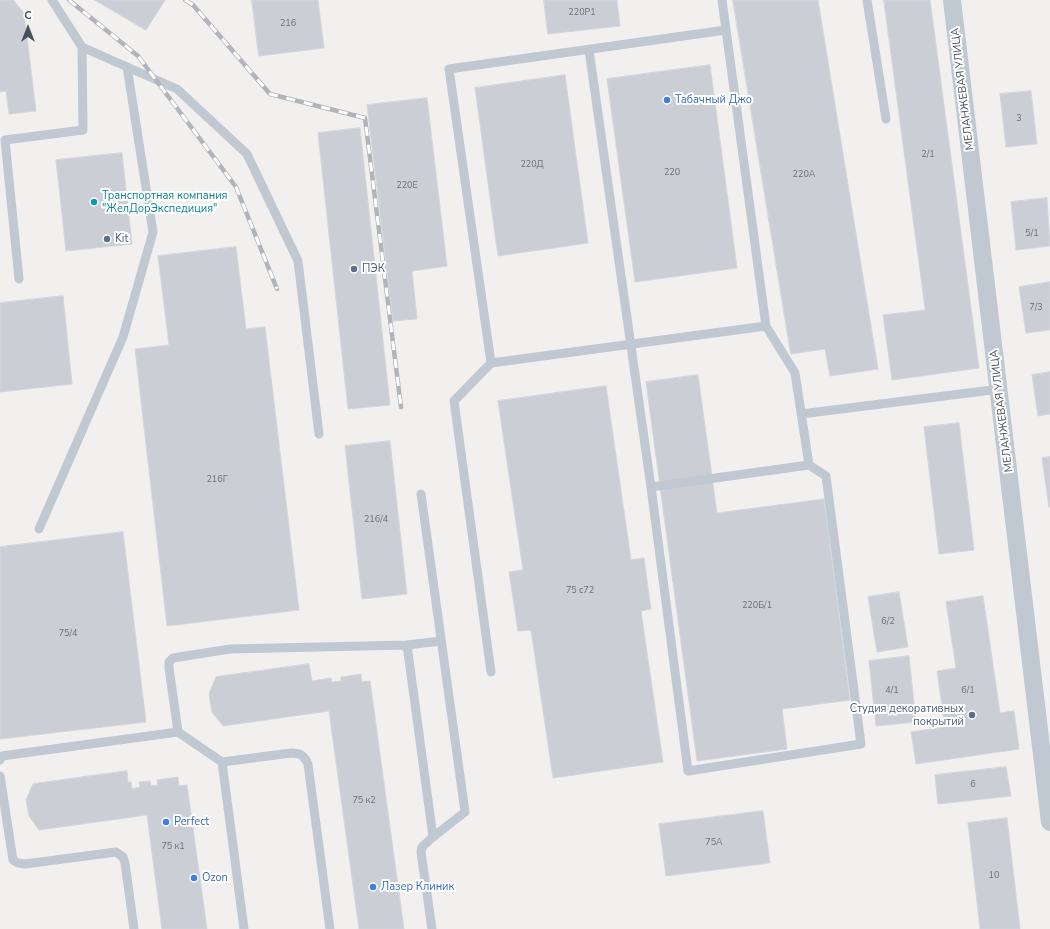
<!DOCTYPE html>
<html>
<head>
<meta charset="utf-8">
<style>
  body { margin:0 }
  #map { position:relative; width:1050px; height:929px; overflow:hidden; background:#f2f0ef; font-family:"Nunito Sans",sans-serif }
  canvas { display:block }
  .north { position:absolute; left:8px; top:8px; width:40px; height:40px; -webkit-text-stroke:3px #fff; paint-order:stroke; rotate:0deg; font-size:11px; font-weight:700; line-height:16px; text-align:center; color:#47505d }
  .north::after { content:''; display:block; margin:auto; width:14px; height:18px; background:#47505d; clip-path:polygon(50% 0,100% 100%,50% 72%,0 100%) }
</style>
</head>
<body>
<div id="map">
<canvas width="1050" height="929"></canvas>
<div class="north">С</div>
</div>
<script>
const c = document.querySelector('canvas').getContext('2d');
c.lineJoin = 'round';
function fillPath(path, color) { c.fillStyle = color; c.fill(path, 'evenodd'); }
function strokePath(path, color, width, dash) { c.strokeStyle = color; c.lineWidth = width; c.lineCap = dash ? 'butt' : 'round'; c.setLineDash(dash || []); c.stroke(path); }
function write(font, color, halo, rows, align = 'center') {
  c.font = font + ' "Nunito Sans",sans-serif'; c.lineWidth = 4; c.setLineDash([]); c.textBaseline = 'middle'; c.strokeStyle = halo; c.fillStyle = color; for (const [text, x, y, turn = 0] of rows) {
    c.save(); c.translate(x, y); c.rotate((+turn || 0) * Math.PI / 180); c.textAlign = isNaN(turn) ? turn : align; if (halo) c.strokeText(text, 0, 0); c.fillText(text, 0, 0); c.restore();
  }
}
const building = new Path2D(`
  M0,0H13L24,13L36,111L9,114L6,91L0,92Z
  M95,0H165L146,30Z
  M252,0H318L324,48L259,56Z
  M544,0H617L620,26L548,34Z
  M733,0H818L878,369L830,376L825,349L791,354Z
  M884,0H930L979,368L892,380L883,315L925,310Z
  M710,65L737,268L635,282L607,79Z
  M565,75L588,243L498,256L475,88Z
  M1031,91L1037,144L1006,147L1000,94Z
  M427,98L447,266L412,271L417,319L393,321L367,105Z
  M360,128L390,405L348,409L318,133Z
  M122,153L132,244L66,251L56,160Z
  M1047,198L1050,246L1016,250L1011,202Z
  M236,247L246,329L265,327L299,610L167,626L135,349L169,345L158,256Z
  M1050,282V330L1026,333L1019,287Z
  M63,296L72,384L0,392V303Z
  M1050,372V414L1038,416L1032,375Z
  M698,375L717,513L824,499L850,700L782,709L787,749L697,761L646,382Z
  M606,386L631,560L644,558L651,609L641,611L663,762L553,778L531,630L518,631L509,572L523,570L498,401Z
  M959,423L974,550L939,554L924,427Z
  M390,441L407,594L362,599L345,446Z
  M1050,457V507H1049L1042,458Z
  M123,532L146,722L0,739V547Z
  M899,592L908,647L877,652L868,597Z
  M983,596L1000,713L1014,711L1019,749L916,764L911,732L945,727L937,671L956,668L946,602Z
  M909,656L916,722L876,726L869,661Z
  M309,664L312,681L331,678L332,682L341,681V677L361,674L362,682L370,681L404,929H359L329,711L223,726L212,712L209,694L216,677Z
  M1006,767L1011,796L938,804L935,775Z
  M127,771L128,782H131L132,789L140,787L139,782L150,781L151,786L158,785L157,780L178,777L179,786L187,785L207,929H162L147,815L39,830L29,816L26,800L33,784Z
  M763,811L770,863L666,876L659,824Z
  M1007,818L1020,929H980L968,823Z`);
const lane = new Path2D(`
  M52,0L82,47L177,89L247,154L298,261L319,434
  M867,0L886,119
  M589,50L651,487L688,771L861,744L826,476L809,465
  M19,279L5,140L83,130L82,47
  M491,363L766,326L722,0
  M801,414L1000,389
  M651,487L809,465L795,373L766,326
  M421,494L465,812L433,837
  M39,529L123,337L153,232L127,67
  M407,645L441,641
  M491,672L454,401L491,363L449,69L726,30
  M178,732L169,668V662L173,658L230,649L407,645L433,837L422,847L421,852L432,929
  M0,760L2,756L9,755L178,732L222,762L244,929
  M222,762L291,753C301,753 304,756 308,764L330,929
  M0,776L13,860L18,863L25,864L116,852L123,857L125,863L134,929`);
const street = new Path2D(`
  M952,0L1050,822`);
const rail = new Path2D(`
  M69,0L138,56L236,187L277,289
  M185,0L193,5L270,94L365,118L401,407`);
const markers = [
  [667,100,4,"#3f7fe0"],
  [94,202,4,"#0f9aa8"],
  [107,239,4,"#5c6f8a"],
  [354,269,4,"#5c6f8a"],
  [972,715,4,"#5c6f8a"],
  [166,822,4,"#3f7fe0"],
  [194,878,4,"#3f7fe0"],
  [373,887,4,"#3f7fe0"]
];
const numberNames = [
  ["220Р1",582,13],
  ["216",288,24],
  ["3",1019,119],
  ["2/1",928,155],
  ["220Д",532,165],
  ["220",672,173],
  ["220А",804,175],
  ["220Е",407,186],
  ["5/1",1032,234],
  ["7/3",1036,308],
  ["216Г",217,480],
  ["216/4",376,520],
  ["75 с72",580,591],
  ["220Б/1",757,606],
  ["6/2",888,622],
  ["75/4",68,634],
  ["4/1",892,691],
  ["6/1",968,691],
  ["6",973,785],
  ["75 к2",364,801],
  ["75А",714,843],
  ["75 к1",173,847],
  ["10",994,876]
];
const streetNames = [
  ["МЕЛАНЖЕВАЯ УЛИЦА",963,89,-97],
  ["МЕЛАНЖЕВАЯ УЛИЦА",1002,411,-97]
];
const shopNames = [
  ["Табачный Джо",675,100],
  ["Perfect",174,822],
  ["Ozon",202,878],
  ["Лазер Клиник",381,887]
];
const cultureNames = [
  ["Транспортная компания",102,196],
  ["\"ЖелДорЭкспедиция\"",102,209]
];
const serviceNames = [
  ["Kit",115,239],
  ["ПЭК",362,269],
  ["Студия декоративных",964,709,"right"],
  ["покрытий",964,722,"right"]
];
fillPath(building, '#cbced5');
strokePath(building, '#d3d5db', 1);
strokePath(lane, '#c0c8d2', 9);
strokePath(street, '#c0c8d2', 18);
strokePath(rail, '#b1b4ba', 4.5);
strokePath(rail, '#fff', 3, [9]);
for (const [x, y, r, color] of markers) { const dot = new Path2D(); dot.arc(x, y, r, 0, 2 * Math.PI); c.fillStyle = color; c.fill(dot); strokePath(dot, '#fff', 1.5); }
write('9px', '#68707b', null, numberNames);
write('11px', '#47505d', '#fff', streetNames);
write('11px', '#366cbe', '#fff', shopNames, 'left');
write('11px', '#0d838f', '#fff', cultureNames, 'left');
write('11px', '#4e5e75', '#fff', serviceNames, 'left');
</script>
</body>
</html>
